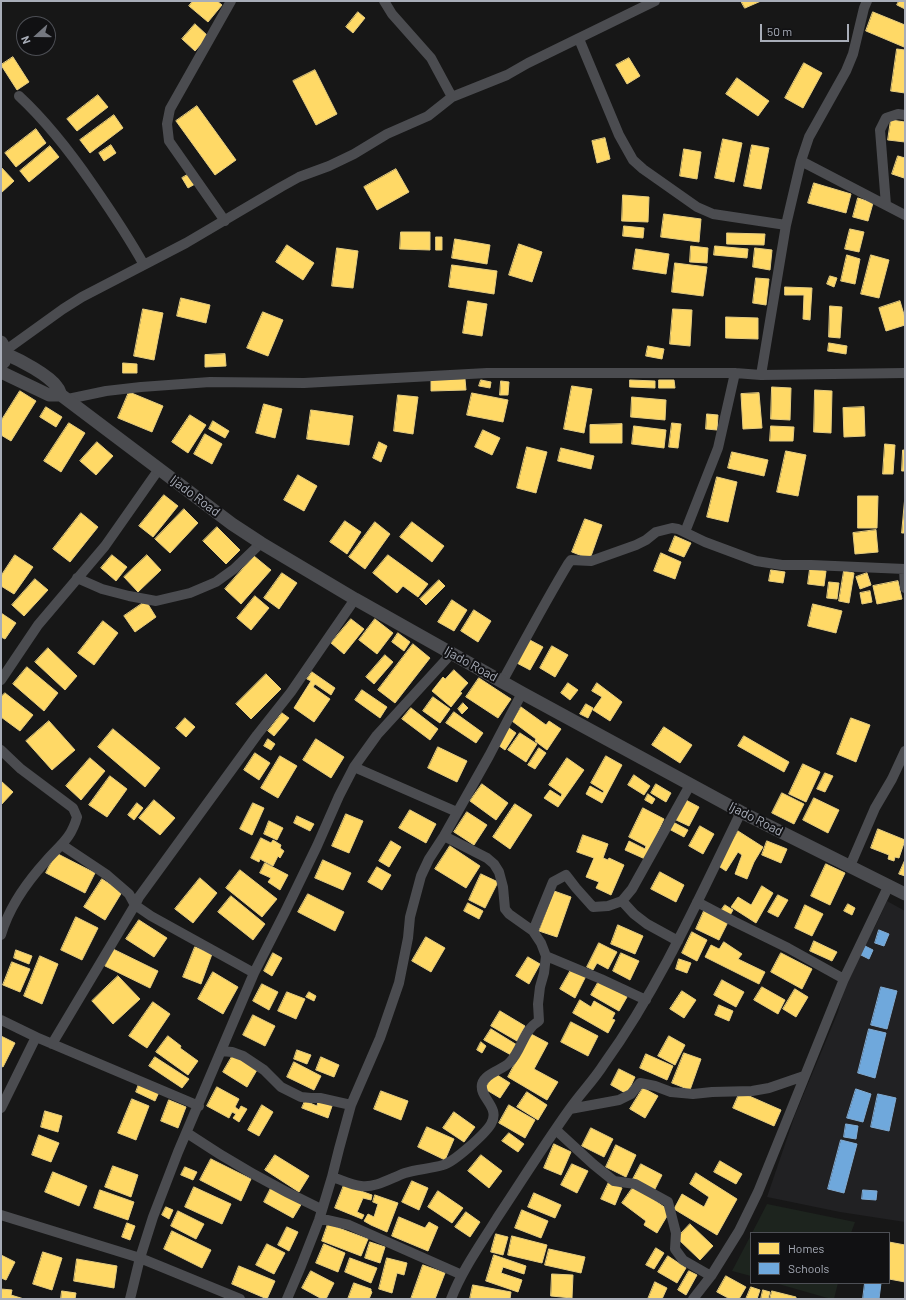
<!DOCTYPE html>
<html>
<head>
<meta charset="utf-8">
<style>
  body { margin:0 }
  #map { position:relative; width:906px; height:1300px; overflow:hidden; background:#171717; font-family:Barlow,sans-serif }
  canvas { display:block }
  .frame { position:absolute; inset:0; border:2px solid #a8adb8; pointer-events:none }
  .legend { position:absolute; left:750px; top:1232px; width:140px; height:52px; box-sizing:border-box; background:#111113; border:1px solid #4d4f55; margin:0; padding:5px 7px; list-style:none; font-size:12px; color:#a8adb8 }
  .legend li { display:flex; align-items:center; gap:8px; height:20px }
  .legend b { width:20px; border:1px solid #4d4f55 }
  .north { position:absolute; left:16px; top:16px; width:40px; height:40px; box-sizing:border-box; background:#111113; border:1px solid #4d4f55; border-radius:50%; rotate:249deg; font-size:11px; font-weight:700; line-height:16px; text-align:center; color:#a8adb8 }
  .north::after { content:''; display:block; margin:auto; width:14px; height:18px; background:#757880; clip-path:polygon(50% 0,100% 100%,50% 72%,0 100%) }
  .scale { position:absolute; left:760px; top:24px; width:89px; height:18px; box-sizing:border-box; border:2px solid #a8adb8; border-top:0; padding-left:5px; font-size:12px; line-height:14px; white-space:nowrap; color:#a8adb8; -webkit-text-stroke:3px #111113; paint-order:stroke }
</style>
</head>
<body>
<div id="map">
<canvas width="906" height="1300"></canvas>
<div class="frame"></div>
<ul class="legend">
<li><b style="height:11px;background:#ffd966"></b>Homes</li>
<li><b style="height:11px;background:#6fa8dc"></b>Schools</li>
</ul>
<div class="north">N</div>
<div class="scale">50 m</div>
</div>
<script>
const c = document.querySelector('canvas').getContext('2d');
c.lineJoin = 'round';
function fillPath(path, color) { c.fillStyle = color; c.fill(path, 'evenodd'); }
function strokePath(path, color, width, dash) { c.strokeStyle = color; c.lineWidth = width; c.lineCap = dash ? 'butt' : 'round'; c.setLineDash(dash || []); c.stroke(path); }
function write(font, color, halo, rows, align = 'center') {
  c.font = font + ' Barlow,sans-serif'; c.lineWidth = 4; c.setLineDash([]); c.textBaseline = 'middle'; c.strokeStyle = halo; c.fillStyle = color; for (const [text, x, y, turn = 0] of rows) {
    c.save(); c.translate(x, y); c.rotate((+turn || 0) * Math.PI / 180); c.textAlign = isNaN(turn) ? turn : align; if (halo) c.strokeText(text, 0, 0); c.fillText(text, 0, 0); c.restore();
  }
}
const built = new Path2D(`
  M887,901L905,911V1222L840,1212L767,1197L795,1115L838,1012L844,988L856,963L859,959L860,953L875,927Z`);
const green = new Path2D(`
  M767,1204L855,1222L851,1233H752Z
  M751,1235V1276L732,1271Z
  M775,1283H838L834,1299H831Z`);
const homes = new Path2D(`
  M193,1H217L222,5L208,22L189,6Z
  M741,1H761L745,8Z
  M899,1H905V9L897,5Z
  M358,12L365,18L353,33L346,27Z
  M873,12L905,25L904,47L866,31Z
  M195,24L208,36L195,51L182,39Z
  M897,49L905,50V93L891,91Z
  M13,57L29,82L17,90L1,65Z
  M629,58L640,76L627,84L616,65Z
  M804,63L822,73L803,108L785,98Z
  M315,70L337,114L316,125L293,81Z
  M737,78L769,101L758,116L726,94Z
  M98,95L108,107L77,131L67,119Z
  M197,106L236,160L215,175L176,121Z
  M114,115L123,128L90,153L80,140Z
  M891,120L905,122V142L888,140Z
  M36,129L46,143L16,167L5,153Z
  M605,138L610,159L597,163L592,141Z
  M723,139L742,143L734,182L715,178Z
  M111,145L116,153L104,161L99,153Z
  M752,145L769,148L761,189L744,186Z
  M50,146L59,157L29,182L20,171Z
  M684,149L701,152L697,179L680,176Z
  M898,156L905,158V174L904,178L892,174Z
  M1,167L14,181L1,193Z
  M396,169L409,192L377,210L364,187Z
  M189,174L195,184L188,188L182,178Z
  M814,183L851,194L846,213L808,203Z
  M623,195L649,197L648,222L622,221Z
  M858,198L873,203L868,221L853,217Z
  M664,214L701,219L699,242L661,237Z
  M624,226L644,228L643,238L623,236Z
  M850,229L864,232L859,252L845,249Z
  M401,232H430V250L400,249Z
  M727,233L765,234L764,245L727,244Z
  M436,237H442V250H436Z
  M455,239L490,245L487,264L452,258Z
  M519,244L542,252L532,282L509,275Z
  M287,245L314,263L303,280L276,262Z
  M691,246L708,248L707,263L690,262Z
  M715,246L748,249L747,258L714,255Z
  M337,248L358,251L353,288L332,286Z
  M755,248L772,250L770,270L753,267Z
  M636,249L669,254L666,274L633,269Z
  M847,255L860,259L855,284L841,281Z
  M871,255L889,260L879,298L861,294Z
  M675,263L707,267L703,296L672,292Z
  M452,265L497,271L494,294L449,287Z
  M830,276L837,278L834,287L827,284Z
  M756,278L769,279L766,305L753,303Z
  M785,287L812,288L810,320L803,319L804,295H785Z
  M181,298L210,305L206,323L177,316Z
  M468,301L487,304L482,336L463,333Z
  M900,301L905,318V325L886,331L879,308Z
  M830,306L842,307L840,338L829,337Z
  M143,309L163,313L154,360L134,356Z
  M673,309L692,310L690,346L670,344Z
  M263,312L283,320L268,356L247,348Z
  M726,317L758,318V339L726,338Z
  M829,343L847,346L846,354L828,351Z
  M648,346L664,349L662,359L646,356Z
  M225,354L226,366L205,367V355Z
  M123,363L137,364V373H123Z
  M465,379L466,390L431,391V380Z
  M481,380L491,382L490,388L479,386Z
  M630,380L655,381V388L630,387Z
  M659,380H674L675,388H659Z
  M501,381L509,382L508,395H500Z
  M572,386L592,389L584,433L564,429Z
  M772,387L791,388L790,420L771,419Z
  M815,390L832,391L831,433L814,432Z
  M20,391L36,401L11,441L1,435V421Z
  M129,392L163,406L152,432L118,418Z
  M472,393L508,400L503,422L467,415Z
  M759,393L762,428L743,429L741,394Z
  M398,395L418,397L413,434L394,431Z
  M632,397L666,400L665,420L631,417Z
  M264,404L282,409L275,438L256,433Z
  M46,407L62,417L56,427L40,417Z
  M864,407L865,436L844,437L843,408Z
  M311,410L353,416L349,445L307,439Z
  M707,414L718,415L717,430L706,429Z
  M190,415L206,425L188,453L172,442Z
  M213,421L229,431L225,438L209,429Z
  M69,423L85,433L61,472L44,461Z
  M672,423L681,424L678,448L669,447Z
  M622,424V443H590V425Z
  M634,426L666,430L664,448L632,444Z
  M771,426L794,427L793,441H770Z
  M483,430L500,438L492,455L475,447Z
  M205,434L222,444L212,464L194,454Z
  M97,442L113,456L96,475L80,461Z
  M379,442L387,446L381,462L373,458Z
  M885,444L895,445L893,474H883Z
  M527,447L547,452L536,493L517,488Z
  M561,448L594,456L591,469L558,461Z
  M903,450H905V471H902Z
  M786,451L806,455L798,496L777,492Z
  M732,452L768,460L764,476L728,468Z
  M298,475L317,486L304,511L284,500Z
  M717,477L737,482L728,522L707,517Z
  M164,495L178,506L153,537L139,526Z
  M858,496H878L877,528H858Z
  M905,496V533H902Z
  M184,509L198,523L170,553L155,539Z
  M81,513L98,527L70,562L53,549Z
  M585,519L602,525L590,559L572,552Z
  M345,521L361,532L347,554L330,542Z
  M375,522L390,534L365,569L349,557Z
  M412,522L444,546L432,562L400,537Z
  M217,527L240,550L226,564L203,541Z
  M876,530L878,552L855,554L853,533Z
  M675,536L691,543L684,557L669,551Z
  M661,553L681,562L675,579L654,571Z
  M15,555L33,567L14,594L1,586V576Z
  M112,555L127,567L116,581L101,568Z
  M147,555L161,570L138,592L124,577Z
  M388,555L428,584L418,597L403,586L397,593L373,573Z
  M254,556L271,570L241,604L225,589Z
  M810,569L826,571L824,586L808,584Z
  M771,570L785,572L783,583L769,581Z
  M844,571L854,573L849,603L839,601Z
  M282,573L297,583L279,609L264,598Z
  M867,573L871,585L860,589L856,577Z
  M35,579L48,590L24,616L12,605Z
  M439,580L445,586L426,605L420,599Z
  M898,581L902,599L877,604L873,586Z
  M829,582L839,583L837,599L827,598Z
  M870,591L872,602L862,604L860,593Z
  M255,596L269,608L251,630L237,618Z
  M452,600L467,610L454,631L438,622Z
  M146,601L156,617L135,632L124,616Z
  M813,604L842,611L836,633L808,626Z
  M474,610L491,621L478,642L461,631Z
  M1,613L16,623L5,639L1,637Z
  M351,619L364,629L344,654L331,643Z
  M375,619L393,633L377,654L359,640Z
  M103,621L118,633L94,665L78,653Z
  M398,633L410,642L404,651L392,642Z
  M528,639L543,647L530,670L515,662Z
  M413,644L430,658L395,703L378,690Z
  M552,646L568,655L555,677L540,668Z
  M48,648L77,676L65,690L35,662Z
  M385,655L393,662L374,684L366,677Z
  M27,667L58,693L44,711L13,684Z
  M454,670L468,683L460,692L462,693L451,707L432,691L443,677L445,679Z
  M312,672L335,688L331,695L315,684L313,687L330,699L314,722L294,708L311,681L307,679Z
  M266,674L281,689L251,719L236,704Z
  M479,678L511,699L498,718L466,697Z
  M568,683L578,690L570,700L561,693Z
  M597,683L622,702L610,721L593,710L602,697L592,691Z
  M362,690L387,707L380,718L355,700Z
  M5,693L33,715L20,731L1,717V697Z
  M433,697L450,709L440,723L423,711Z
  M463,703L468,708L462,714L458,709Z
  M586,704L593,708L588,718L580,714Z
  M521,707L546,725L549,721L561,729L547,750L535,741L536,739L512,721Z
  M411,708L438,729L430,740L402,719Z
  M454,712L483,733L476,743L446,723Z
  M282,713L289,718L274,736L268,731Z
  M185,718L195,727L186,737L176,728Z
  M851,718L870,725L856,762L837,754Z
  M49,721L75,750L52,770L26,741Z
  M664,727L692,745L680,763L652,745Z
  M509,728L516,733L505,750L498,745Z
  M113,729L160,768L145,787L98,747Z
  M520,733L537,744L526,762L508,750Z
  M744,736L789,762L784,772L738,746Z
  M268,739L275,744L271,750L264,746Z
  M316,739L344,757L331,778L303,760Z
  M438,747L467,761L457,782L428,768Z
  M539,748L546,753L535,769L528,765Z
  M255,753L270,763L259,780L244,770Z
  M280,756L297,766L278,798L261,788Z
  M606,756L622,765L602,803L586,794L590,786L603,793L604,791L591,783Z
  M90,758L105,771L81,800L66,786Z
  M567,758L584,770L558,807L544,798L550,790L561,797L562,794L549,785Z
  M803,764L820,772L806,802L789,794Z
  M825,773L833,776L825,792L817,789Z
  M634,775L650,786L644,795L628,785Z
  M110,776L127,789L107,817L89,805Z
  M1,781L13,792L1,805Z
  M482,784L508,803L496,820L470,801Z
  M656,784L671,793L666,802L651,793Z
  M782,793L804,804L794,824L772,813Z
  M648,794L655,799L652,804L645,800Z
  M814,798L839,810L828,833L803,820Z
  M684,799L699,807L689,826L674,819Z
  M154,800L175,818L160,835L139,818Z
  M137,803L143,808L134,820L128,815Z
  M253,803L264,808L252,835L240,829Z
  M515,804L532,815L510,849L493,837Z
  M643,808L664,819L645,859L625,850L629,841L645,849L646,846L629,837Z
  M410,810L436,824L426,843L399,828Z
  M467,812L487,825L474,845L454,832Z
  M346,814L363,821L349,853L332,846Z
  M297,816L314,824L310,831L294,823Z
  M269,821L283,828L277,840L264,834Z
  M673,822L688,830L684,837L669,829Z
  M700,826L714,834L703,854L689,846Z
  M878,829L905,840L899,858L895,857L894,861L888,859L889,855L871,848Z
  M738,831L763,847L754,862L747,879L735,874L742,855L738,852L726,871L717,865Z
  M583,835L608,844L603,858L608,860L609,858L624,865L611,895L596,888L599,882L586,877L594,858L577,852Z
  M261,838L271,843L273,840L281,845L280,848L284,851L280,858L278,856L273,866L260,859L259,862L251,858Z
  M391,841L401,847L389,867L379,861Z
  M767,841L787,849L781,863L762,855Z
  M450,846L480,866L466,888L435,869Z
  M56,853L95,873L85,893L46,873Z
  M323,860L351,873L343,890L315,878Z
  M905,860V876L899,874Z
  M265,863L288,875L280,890L268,882L271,878L260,873Z
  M826,864L845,873L830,905L811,896Z
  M377,867L391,875L382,890L368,882Z
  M240,870L277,899L262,917L226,888Z
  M660,872L684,885L676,902L651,889Z
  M481,874L498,882L485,908L469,900Z
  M200,878L217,893L193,923L175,909Z
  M102,879L122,892L105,920L84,907Z
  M762,886L773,893L756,923L731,907L738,897L751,905Z
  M554,891L571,897L557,937L539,931Z
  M308,894L344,912L335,931L298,912Z
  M778,895L788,900L778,917L768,912Z
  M231,896L265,924L253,940L218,912Z
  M468,903L483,911L479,919L464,911Z
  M848,904L855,908L852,915L844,911Z
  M725,905L733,910L729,917L720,912Z
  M805,905L823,914L812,936L795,928Z
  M704,911L728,922L719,940L696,929Z
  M76,917L98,928L82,960L61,950Z
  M139,920L167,938L154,957L126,939Z
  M618,925L643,936L635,954L611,944Z
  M692,932L707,940L697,961L682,953Z
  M426,937L445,948L431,972L412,961Z
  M814,941L837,952L832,961L810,951Z
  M724,942L742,954L738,959L765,972L759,984L705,957L711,945L719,949Z
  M599,943L617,952L608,969L597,963L593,970L587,967Z
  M195,947L212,954L201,984L183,977Z
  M113,949L158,971L150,988L105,966Z
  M16,950L32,956L29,964L14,958Z
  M273,953L282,958L272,976L264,971Z
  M621,953L639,961L630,980L613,971Z
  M781,953L812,969L802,989L771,972Z
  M40,956L58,964L42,1004L24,996Z
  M528,957L540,964L529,984L516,976Z
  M679,959L691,963L687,973L676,969Z
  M12,962L30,969L20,992L3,985Z
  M572,968L586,976L575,998L560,989Z
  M213,972L238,987L223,1014L198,999Z
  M118,976L140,999L113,1024L92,1001Z
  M722,980L744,992L736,1007L714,995Z
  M599,981L627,997L619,1011L591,995Z
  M262,984L278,992L269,1010L253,1001Z
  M762,987L785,1000L778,1014L754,1000Z
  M795,989L808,997L796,1017L783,1009Z
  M682,991L696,1000L684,1018L670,1009Z
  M287,992L305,999L296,1019L278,1011Z
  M309,992L316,996L314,1001L306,997Z
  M580,1000L591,1007L594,1001L615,1013L612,1019L615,1020L608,1033L573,1013Z
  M153,1002L170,1014L147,1048L129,1036Z
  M719,1005L733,1011L729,1021L715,1015Z
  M500,1011L525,1026L517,1041L491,1026Z
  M253,1015L275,1026L265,1046L243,1035Z
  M571,1022L598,1036L588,1056L561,1042Z
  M491,1029L517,1045L511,1055L484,1040Z
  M531,1034L548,1043L534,1069L558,1082L547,1100L508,1077Z
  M1,1036L15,1043L3,1067L1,1066Z
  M168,1036L181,1046L180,1048L198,1061L188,1075L156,1052Z
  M669,1036L685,1045L675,1065L658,1056Z
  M481,1042L486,1046L482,1053L477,1050Z
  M297,1050L311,1055L307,1064L294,1059Z
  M684,1053L701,1059L690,1090L672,1083Z
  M646,1054L673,1066L667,1080L640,1068Z
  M233,1055L257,1070L247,1087L223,1072Z
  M155,1057L189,1079L182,1088L149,1066Z
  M321,1057L339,1065L334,1077L316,1070Z
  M294,1062L321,1076L314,1090L287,1077Z
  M619,1069L635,1077L627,1094L611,1085Z
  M494,1073L510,1083L500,1098L485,1089Z
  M139,1084L159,1092L155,1101L136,1092Z
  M217,1087L239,1099L235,1107L239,1110L241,1106L247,1109L239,1122L233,1118L236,1114L232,1112L229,1118L207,1106Z
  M643,1088L658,1096L645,1118L630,1109Z
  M381,1091L408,1101L401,1120L374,1109Z
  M527,1092L547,1105L538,1120L517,1107Z
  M740,1092L781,1110L774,1126L733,1108Z
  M132,1099L149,1106L136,1140L118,1133Z
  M169,1100L186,1107L178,1128L161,1121Z
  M305,1101L317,1106L318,1101L332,1106L328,1118L302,1108Z
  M262,1105L273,1112L259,1136L248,1130Z
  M509,1105L535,1120L525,1138L499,1123Z
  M45,1111L62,1116L58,1132L41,1127Z
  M454,1112L475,1127L464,1142L443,1128Z
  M427,1127L454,1139L445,1160L418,1147Z
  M591,1128L613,1139L604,1157L582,1146Z
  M509,1133L524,1144L518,1152L502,1141Z
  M39,1135L59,1143L51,1162L32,1155Z
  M554,1144L571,1152L561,1175L544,1168Z
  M616,1145L636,1155L626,1177L606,1167Z
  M275,1155L309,1176L299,1192L265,1170Z
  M481,1155L502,1171L489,1188L468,1171Z
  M211,1159L251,1179L241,1201L200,1180Z
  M720,1161L742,1174L736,1184L714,1172Z
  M572,1164L588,1171L577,1193L561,1185Z
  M641,1164L662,1175L654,1191L632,1181Z
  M113,1166L138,1175L131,1197L105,1187Z
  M185,1167L197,1172L193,1180L181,1175Z
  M53,1172L87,1186L79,1206L45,1192Z
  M696,1173L737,1199L717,1235L674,1209L682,1194L704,1207L709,1197L690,1184Z
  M412,1181L428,1188L419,1210L402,1202Z
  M609,1182L622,1188L615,1205L601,1199Z
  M344,1185L372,1195L371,1200L363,1198L357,1212L364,1215L362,1219L335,1208Z
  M272,1186L302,1203L293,1218L264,1202Z
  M634,1186L670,1211L657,1233L644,1225L646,1221L622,1203Z
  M194,1187L231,1204L222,1224L185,1207Z
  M100,1190L134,1202L128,1220L94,1208Z
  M438,1191L463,1208L452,1223L428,1207Z
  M534,1193L561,1205L555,1218L528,1207Z
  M375,1195L398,1203L387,1232L371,1225L364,1221L368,1214L374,1217L378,1204L373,1202Z
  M166,1207L173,1210L169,1219L162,1215Z
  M522,1210L548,1221L541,1238L515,1228Z
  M178,1211L204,1224L196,1239L171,1226Z
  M466,1212L480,1222L470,1237L455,1227Z
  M399,1217L425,1228L429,1222L438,1227L428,1251L392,1236Z
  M127,1223L135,1226L130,1240L122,1237Z
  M328,1224L368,1239L361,1256L322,1241Z
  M690,1224L713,1246L700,1260L677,1238Z
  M287,1227L298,1232L289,1251L278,1245Z
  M172,1231L211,1250L202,1268L164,1249Z
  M496,1234L508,1237L503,1255L491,1252Z
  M512,1236L547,1245L542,1263L508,1255Z
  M370,1242L385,1247L380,1263L365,1258Z
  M889,1242L905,1245V1282L889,1279Z
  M267,1244L285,1253L274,1274L256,1265Z
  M324,1244L345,1253L338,1272L316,1263Z
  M656,1248L664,1253L654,1269L646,1265Z
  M549,1249L585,1257L581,1273L545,1265Z
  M43,1252L62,1258L52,1290L33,1284Z
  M1,1255L15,1262L6,1280L1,1278Z
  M494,1255L526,1266L524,1274L503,1267L501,1273L522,1280L518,1292L486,1281Z
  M668,1256L686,1268L677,1283L658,1272Z
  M350,1258L377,1268L371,1283L345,1272Z
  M387,1258L407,1263L404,1275L397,1273L392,1293L379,1289Z
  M77,1259L117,1266L114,1288L74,1281Z
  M423,1265L445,1273L435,1299H411Z
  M239,1266L275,1281L267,1299L232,1284Z
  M311,1271L334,1283L326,1299H322L302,1288Z
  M689,1271L697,1275L686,1295L678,1290Z
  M552,1274L573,1275L572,1298L551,1296Z
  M726,1276L746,1287L739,1299H730L717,1292Z
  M655,1282L667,1288L662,1299H648Z
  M354,1283L371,1289V1291L372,1292L369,1299H348Z
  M473,1285L511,1292L510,1299H470Z
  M751,1287L760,1290L757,1299H746Z
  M1,1289L12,1290L11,1295L24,1299H1Z
  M763,1290L770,1292L768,1299H761Z
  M62,1291L76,1293L75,1299H61Z
  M772,1291L796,1297V1299H770Z`);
const schools = new Path2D(`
  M879,930L889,934L884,946L875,943Z
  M865,946L873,950L869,959L861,955Z
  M881,987L897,991L887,1029L871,1025Z
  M869,1029L886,1033L875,1078L858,1073Z
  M856,1089L871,1094L863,1122L847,1118Z
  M878,1094L896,1098L889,1131L871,1127Z
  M846,1124L858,1126L856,1139L844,1137Z
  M841,1140L857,1144L844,1193L828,1189Z
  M863,1190L877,1191L876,1200L862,1199Z
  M865,1283H881L879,1299H863Z`);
const minor = new Path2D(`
  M384,1L392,14L431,58L452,97
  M579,39L619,135L633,160L643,169L697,207L713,214L786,225
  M19,96C47,122 71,153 93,185C111,211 129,238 144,265
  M801,161L905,215
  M886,205L880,130L886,118L898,114L905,115
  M225,221L169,141L167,124L170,109L231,1
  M6,350L63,309L82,297L186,243L281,187L299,177L329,166L354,154L387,134L428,116L452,97L507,75L528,63L655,1
  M761,375L786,225L801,161L809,137L846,71L853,54L864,8L867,1
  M68,399L106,391L141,387L210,382L304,383L487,373H735L761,375L905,373
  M685,532L718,448L735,373
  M904,569L905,588
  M77,578L102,589L129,596L156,601L190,593L216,582L234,569L261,543
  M1,680L38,625L105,546L159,469
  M502,682C524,642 545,602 568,564L571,560L591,561L636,545L646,540L656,532L672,528L678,529L705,542L756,561L782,565H811L905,569
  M1,750L21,769L73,808L77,817C71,839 60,845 46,861C27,882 9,907 1,935
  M354,767L457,812
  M62,845L107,875L129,894L135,905L151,916L254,973
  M850,866L875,808L892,779L905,751
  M622,901L634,914L647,924L678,941
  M697,902L735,922L788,948L844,979
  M533,931L553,882L566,875L576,888L593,907L608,906L622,901L632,889L690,785
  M546,956L601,979L646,1000
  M1,1020L36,1037L199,1106
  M52,1044L135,905L139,897L257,735L291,692L355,599
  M221,1051L232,1052L243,1056L264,1070L281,1087L301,1097L311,1098H320L351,1105
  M1,1108L36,1037
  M570,1109L619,1100L631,1094L640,1083L655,1086L671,1092L693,1094L712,1092L752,1091L769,1088L804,1076
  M556,1130L593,1164L614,1181L635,1184L668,1202L676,1233L675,1249L683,1260L711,1276
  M187,1133C230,1162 274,1187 321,1209
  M332,1177C342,1180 351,1185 361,1186C376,1188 391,1178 405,1173C417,1169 430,1169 443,1165C454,1162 485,1134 491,1124C501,1107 479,1098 482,1084C485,1073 503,1070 510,1062C522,1050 523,1030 539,1021L538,1004L540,987L544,973L546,956L541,943L533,931L509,914L505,909L503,887L499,872L494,864L487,858L444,836
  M1,1215L140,1258L240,1299
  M319,1220H327L349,1225L462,1275
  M130,1299L140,1258L153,1217L178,1152L254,973L285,912L317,846L339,796L354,767L377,735L452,653
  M287,1299L301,1266L319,1220L332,1177L339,1149L351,1105L380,1038L399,983L408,938L410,917L421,876L429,859L444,836L489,756L522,693
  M451,1299C462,1270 481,1244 497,1218C521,1182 544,1145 569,1110C580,1094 594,1080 604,1064C660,986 699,898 741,812
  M693,1299L711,1276L739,1231L758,1192L844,979L889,885`);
const tertiary = new Path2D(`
  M1,342L6,350L4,362
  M6,354C20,360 49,375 57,387C59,389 60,393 61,395L232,524L261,543L355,599L522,693L741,812L905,894
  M1,372L49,395H61`);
const streetNames = [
  ["Ijado Road",195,496,37],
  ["Ijado Road",471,664,29],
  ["Ijado Road",756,819,27]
];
fillPath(built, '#212123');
fillPath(green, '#1d241e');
fillPath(homes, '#ffd966');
strokePath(homes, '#e5cc7f', 1);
fillPath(schools, '#6fa8dc');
strokePath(schools, '#80aad1', 1);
strokePath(minor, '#4b4c50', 10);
strokePath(tertiary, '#4b4c50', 13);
write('13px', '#a8adb8', '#111113', streetNames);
</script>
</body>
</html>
